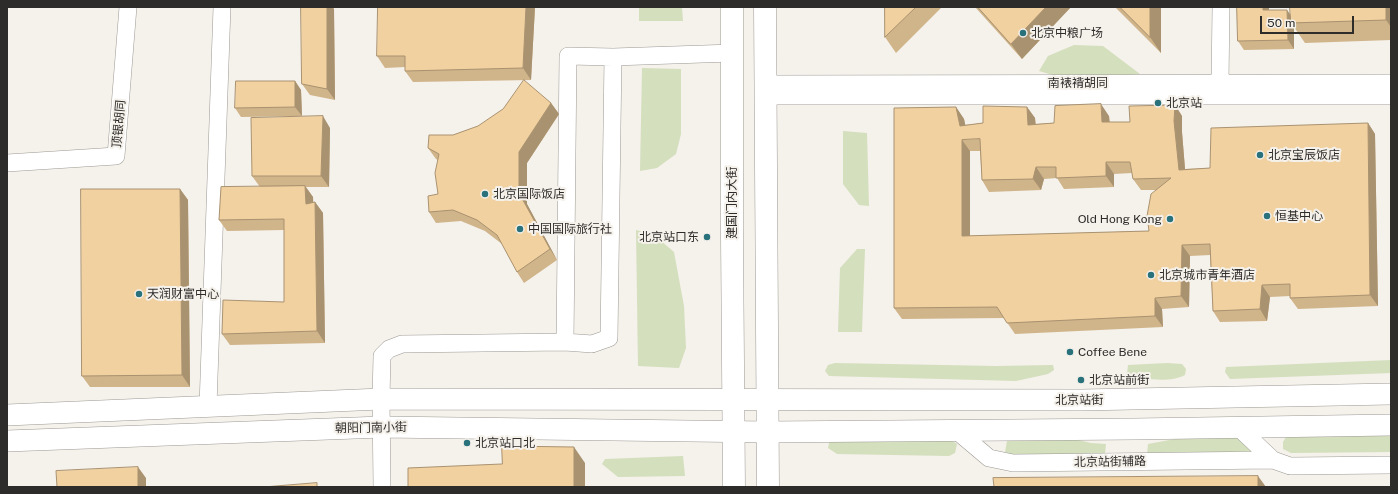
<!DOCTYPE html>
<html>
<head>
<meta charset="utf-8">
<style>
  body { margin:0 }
  #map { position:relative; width:1398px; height:494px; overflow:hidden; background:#f5f1eb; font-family:"Public Sans",sans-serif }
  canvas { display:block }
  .frame { position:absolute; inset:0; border:8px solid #2e2c2a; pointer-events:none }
  .scale { position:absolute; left:1260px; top:16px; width:94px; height:18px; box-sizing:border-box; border:2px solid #2e2c2a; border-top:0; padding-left:5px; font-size:12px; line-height:14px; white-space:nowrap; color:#2e2c2a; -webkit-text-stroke:3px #f5f1eb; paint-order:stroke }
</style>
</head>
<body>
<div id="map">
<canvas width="1398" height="494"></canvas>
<div class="frame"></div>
<div class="scale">50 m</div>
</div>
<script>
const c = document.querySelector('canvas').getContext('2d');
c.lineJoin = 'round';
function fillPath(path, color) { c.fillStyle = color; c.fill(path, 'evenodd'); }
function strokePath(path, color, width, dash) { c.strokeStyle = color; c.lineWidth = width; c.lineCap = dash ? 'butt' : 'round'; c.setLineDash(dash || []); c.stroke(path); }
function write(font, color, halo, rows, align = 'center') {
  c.font = font + ' "Public Sans","Noto Sans SC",sans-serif'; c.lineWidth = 4; c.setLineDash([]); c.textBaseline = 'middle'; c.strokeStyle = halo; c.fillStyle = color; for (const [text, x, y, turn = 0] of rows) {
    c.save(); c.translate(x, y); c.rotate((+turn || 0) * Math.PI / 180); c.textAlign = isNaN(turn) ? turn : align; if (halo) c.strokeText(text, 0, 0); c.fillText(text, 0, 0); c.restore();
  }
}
const green = new Path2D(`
  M639,7H682L683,21H639Z
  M1074,45L1103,46L1140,74L1092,79L1056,76L1039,71L1048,56Z
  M642,68L681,69V134L676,154L657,168L640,171Z
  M843,131L867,133L869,206L859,205L843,184Z
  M636,230L654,235L674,252L684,306L686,348L679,368L638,366Z
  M857,249H865L862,332H838L840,268Z
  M1391,360V373L1230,379L1225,372L1226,367Z
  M835,363L996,366L1053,365L1054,370L1048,374L1016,381L829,376L825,371L828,365Z
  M1167,363L1182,364L1186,369L1185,375C1170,383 1145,379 1129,376L1127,374L1128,365Z
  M1391,434V452L1291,453L1283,449V442L1286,437Z
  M1191,436H1246L1254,453L1147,455L1148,444Z
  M1013,438L1074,439L1091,443L1106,444L1105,454L1016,456L1005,452L1007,441Z
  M830,439L951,440L957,444L955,453L949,456L837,454L828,448Z
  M683,456L685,476L618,477L602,464L605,459Z`);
const minor = new Path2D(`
  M613,57L733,53
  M1220,83L1221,7
  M765,84L1391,83
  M765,96H1391
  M7,163L116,156L128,7
  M208,406L222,7
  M1239,428L1273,460L1290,466L1391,465
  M957,431L989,458L1013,463L1273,460
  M382,487L381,399L382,356L389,349L402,344L565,342L592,344L609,338L613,57L568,56L565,342`);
const major = new Path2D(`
  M7,415L381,399L1081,400L1391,394
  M7,441L382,427L767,432L1134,429L1391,425`);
const highway = new Path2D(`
  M732,7V238L734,487
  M765,7L768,487`);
const wall = new Path2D(`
  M535,7L531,80L413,82L405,71V67L385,68L377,56Z
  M885,7H942L896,53L885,37Z
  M975,7H1071L1022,59Z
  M1115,7H1161V53Z
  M1237,7H1269V10L1290,14L1391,7V40L1305,43L1294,27V49L1244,50L1238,41Z
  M334,9L335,100L310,95L302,84Z
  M295,81L301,90L302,116L241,117L235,108Z
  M551,103L559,114L527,163V204L557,260L524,283L517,272L502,244L485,231L461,221L436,223L429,212L438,194V160L436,159L428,148L453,135Z
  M1175,105L1182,116V132L1185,169L1210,168L1368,123L1375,134L1378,306L1298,309L1290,298V296L1270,297L1267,321L1220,322L1213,311L1210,255L1190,256L1189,307L1162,309L1163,327L1015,334L1004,318L902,319L894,308L956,107L964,119L965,125L983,123L1027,107L1035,118L1036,124L1054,123L1109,116L1110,122H1130ZM970,151H980L982,180L989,192L1041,190L1044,179L1057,178L1064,189L1114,187V174L1132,173L1133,179L1141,190H1156L1149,231L970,236Z
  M330,128L329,187H306L313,197V202H315L323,213L325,343L230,345L222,334L284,302V230L227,231L219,220L260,187L252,176Z
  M180,189L188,200L190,387H90L82,376Z`);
const shadedWall = new Path2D(`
  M327,7H333L334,9L335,100L327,89Z
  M526,7H535L531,80L523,68Z
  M1046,7H1071L1022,59L1011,44Z
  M1150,7H1161V53L1150,37Z
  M1263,7H1269V19L1263,10Z
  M1386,7H1391V27L1386,20Z
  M1287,10L1293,18L1291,23L1294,27V49L1288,40Z
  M295,81L301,90L302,116L295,107Z
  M551,103L559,114L527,163V204L557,260L550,249L519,193V152Z
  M1101,104L1109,116L1110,134L1102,122Z
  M1175,105L1182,116V132L1186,181L1179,170L1174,121Z
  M956,107L964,119L968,137L960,126Z
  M1027,107L1035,118L1036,136L1028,125Z
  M323,116L330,128L329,187L321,176Z
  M1368,123L1375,134L1378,306L1370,295Z
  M962,140L970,151V248L962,236Z
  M1106,162L1114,174V187L1106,176Z
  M1036,167L1044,179L1041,190L1033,179Z
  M305,186L313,197L314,215L306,204Z
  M180,189L188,200L190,387L182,375Z
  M315,202L323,213L325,343L317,331Z
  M1182,245L1190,256L1189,307L1181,296Z
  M1262,285L1270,297L1267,321L1260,309Z
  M1155,298L1162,309L1163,327L1155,316Z
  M574,447L585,463V487H574Z
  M138,467L146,478V487H138Z
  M1258,476L1266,487H1258Z`);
const building = new Path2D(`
  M301,7H327V89L302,84Z
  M378,7H526L523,68L405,71V56H377Z
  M885,7H916L885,37Z
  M978,7H1046L1011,44Z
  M1120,7H1150V37Z
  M1237,7H1263V10H1287L1288,40L1238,41Z
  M1290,7H1386V20L1291,23Z
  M524,80L551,103L519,152V193L550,249L517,272L497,235L477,220L453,210L429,212L428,196L438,194L435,173L439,154L428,148L429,135H453L478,126L503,109Z
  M236,81H295V107L235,108Z
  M1101,104L1102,122H1130L1129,106L1175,105L1174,121L1179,170L1210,168L1211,128L1368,123L1370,295L1290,298V284L1262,285L1260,309L1213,311L1210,244L1182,245L1181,296L1155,298V316L1007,323L997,307L894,308V108L956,107L960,126L983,123V106L1027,107L1028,125L1054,123L1055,106ZM980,139L982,180L1033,179L1036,167H1056V178L1106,176V162H1130L1133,179L1171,178L1151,194L1147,216L1149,231L962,236V140Z
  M323,116L321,176H252L251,118Z
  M305,186L306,204L315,202L317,331L222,334L223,300L284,302V219L219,220L221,187Z
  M81,189H180L182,375L82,376Z
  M502,446L574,447V487H408V468L502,464Z
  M138,467V487H57L56,471Z
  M1258,476V487H994L993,478Z
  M317,483V487H264Z`);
const markers = [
  [1023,33,4,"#29727b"],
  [1158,103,4,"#29727b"],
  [1260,155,4,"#29727b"],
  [485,194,4,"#29727b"],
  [1267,216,4,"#29727b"],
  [1170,219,4,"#29727b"],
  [520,229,4,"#29727b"],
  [707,237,4,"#29727b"],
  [1151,275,4,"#29727b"],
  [139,294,4,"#29727b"],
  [1070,352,4,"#29727b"],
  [1081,380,4,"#29727b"],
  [467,443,4,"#29727b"]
];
const poiNames = [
  ["北京中粮广场",1031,33],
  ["北京站",1166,103],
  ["北京宝辰饭店",1268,155],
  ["北京国际饭店",493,194],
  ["恒基中心",1275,216],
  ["Old Hong Kong",1162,219,"right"],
  ["中国国际旅行社",528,229],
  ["北京站口东",699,237,"right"],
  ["北京城市青年酒店",1159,275],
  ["天润财富中心",147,294],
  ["Coffee Bene",1078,352],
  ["北京站前街",1089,380],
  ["北京站口北",475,443]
];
const streetNames = [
  ["南裱褙胡同",1078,83],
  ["顶银胡同",119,124,-85],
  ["建国门内大街",732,203,-90],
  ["北京站街",1079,400],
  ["朝阳门南小街",371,428,-1],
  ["北京站街辅路",1110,462,-1]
];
fillPath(green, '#d4dfbd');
strokePath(minor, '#9c9994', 18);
strokePath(major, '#9c9994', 22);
strokePath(highway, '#9c9994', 23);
strokePath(minor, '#fff', 17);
strokePath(major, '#fff', 21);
strokePath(highway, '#fff', 22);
fillPath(wall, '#d0b48a');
fillPath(shadedWall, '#a99270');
fillPath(building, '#f2d1a0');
strokePath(building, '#a99270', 1);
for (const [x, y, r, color] of markers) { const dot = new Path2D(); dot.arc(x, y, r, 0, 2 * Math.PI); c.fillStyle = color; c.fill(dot); strokePath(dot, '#f5f1eb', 1.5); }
write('12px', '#2e2c2a', '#f5f1eb', poiNames, 'left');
write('12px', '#2e2c2a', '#f5f1eb', streetNames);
</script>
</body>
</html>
